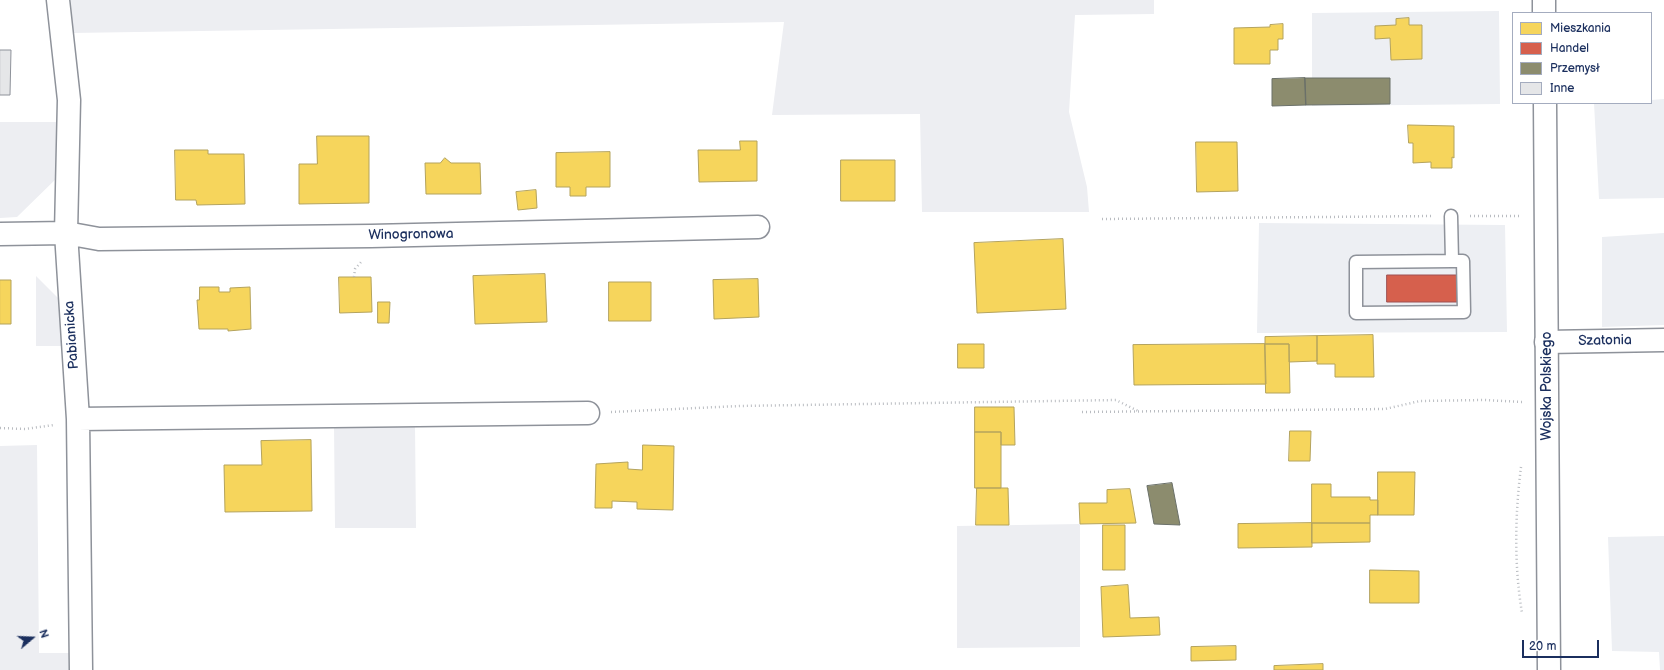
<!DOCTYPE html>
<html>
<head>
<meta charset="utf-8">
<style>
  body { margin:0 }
  #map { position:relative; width:1664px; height:670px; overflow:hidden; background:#fff; font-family:"Balsamiq Sans",sans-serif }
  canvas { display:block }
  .legend { position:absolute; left:1512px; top:12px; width:140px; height:92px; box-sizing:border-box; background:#fff; border:1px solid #a4acbf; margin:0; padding:5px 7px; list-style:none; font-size:12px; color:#1b2f5e }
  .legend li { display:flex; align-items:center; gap:8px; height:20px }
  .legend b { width:20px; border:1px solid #a4acbf }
  .north { position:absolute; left:12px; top:618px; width:40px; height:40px; -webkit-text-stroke:3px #fff; paint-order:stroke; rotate:71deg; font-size:11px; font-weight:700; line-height:16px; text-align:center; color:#1b2f5e }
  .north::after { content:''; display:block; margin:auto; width:14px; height:18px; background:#1b2f5e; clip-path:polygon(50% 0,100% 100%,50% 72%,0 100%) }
  .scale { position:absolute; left:1522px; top:640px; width:77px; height:18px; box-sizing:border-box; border:2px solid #1b2f5e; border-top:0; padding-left:5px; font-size:12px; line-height:14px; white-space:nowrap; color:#1b2f5e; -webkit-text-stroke:3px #fff; paint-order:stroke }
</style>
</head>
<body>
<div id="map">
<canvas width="1664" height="670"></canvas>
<ul class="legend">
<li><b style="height:11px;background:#f6d55c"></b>Mieszkania</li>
<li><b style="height:11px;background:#d6604d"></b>Handel</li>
<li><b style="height:11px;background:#8c8c6e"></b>Przemysł</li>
<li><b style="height:11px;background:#e5e6e8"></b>Inne</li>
</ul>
<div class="north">N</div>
<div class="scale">20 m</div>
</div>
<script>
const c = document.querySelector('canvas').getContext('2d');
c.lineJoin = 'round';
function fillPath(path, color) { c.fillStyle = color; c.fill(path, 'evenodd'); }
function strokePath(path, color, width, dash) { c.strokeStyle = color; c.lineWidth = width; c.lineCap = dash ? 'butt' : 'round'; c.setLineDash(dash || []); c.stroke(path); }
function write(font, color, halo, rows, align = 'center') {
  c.font = font + ' "Balsamiq Sans",sans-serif'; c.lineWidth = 4; c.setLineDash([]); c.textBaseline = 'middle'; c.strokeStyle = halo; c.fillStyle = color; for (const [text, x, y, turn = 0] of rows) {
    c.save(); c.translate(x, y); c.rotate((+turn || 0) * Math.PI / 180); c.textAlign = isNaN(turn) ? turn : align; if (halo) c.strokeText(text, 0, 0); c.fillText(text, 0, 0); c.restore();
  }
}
const built = new Path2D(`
  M1499,11L1500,104L1312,106V13Z
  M1664,99V198L1599,199L1594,103H1651V100Z
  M1259,223L1505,225L1507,332L1257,333Z
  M1664,233V325L1602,327V237Z
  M1664,536V670H1660L1659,652L1612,651L1608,537Z`);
const green = new Path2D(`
  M71,0H1154V14L1075,15L1069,112L1087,187L1089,212H922L920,114L772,115L784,22L72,33Z
  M0,122H60V175L17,217L0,218Z
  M36,276L63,303L64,346H36Z
  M334,425H415L416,528H335Z
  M37,445L39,653H74V670H0V446Z
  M1080,524V647L957,648V526Z`);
const homes = new Path2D(`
  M1409,18V25H1422V59L1391,60L1390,38L1375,39V26L1396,25V19Z
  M1283,24V39H1278V50H1270V64H1234V28L1270,27V25Z
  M1408,125L1454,126V158L1452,157V168H1431V162L1413,163V143H1409Z
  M317,136H369V203L299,204V164H317Z
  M740,141H757V181L699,182L698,150H740Z
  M1196,142H1237L1238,191L1197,192Z
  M175,150H208V154H244L245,204L197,205L196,200H176Z
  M610,152V187H586V196H570V187H556V153Z
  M445,158L451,163H480L481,194H426L425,163H440Z
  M841,160H895V201H841Z
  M536,190L537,208L518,210L516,192Z
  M1063,239L1066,309L977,313L974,243Z
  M545,274L547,322L475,324L473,276Z
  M339,277H371L372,312L340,313Z
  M758,279L759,317L714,319L713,280Z
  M0,280H11V324H0Z
  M609,282H651V321H609Z
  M200,287H219V292H230V288L250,287L251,329L228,331V329H199L197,300H199Z
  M378,302H390L389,323H378Z
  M1373,335L1374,377H1335V364H1317V336Z
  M1317,336V361L1289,362V344H1265V337Z
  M958,344H984V368H958Z
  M1265,344L1266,384L1134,385L1133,345Z
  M1265,344H1289L1290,393H1266Z
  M975,407H1014L1015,445H1001V432H975Z
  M1290,431H1311L1310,461H1289Z
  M975,432H1001V488H975Z
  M311,440L312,511L225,512L224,465H262L261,441Z
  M643,445L674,446L673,510L637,509V502L612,501V508H595L596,464L628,462V469L642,470Z
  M1378,472H1415L1414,515H1378Z
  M1312,484H1331V497H1370V500H1378V515H1370V523H1312Z
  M977,488H1008L1009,525H976Z
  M1130,489L1136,523L1080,524L1079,503H1107V490Z
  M1312,523H1370V542L1312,543Z
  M1312,523V547L1238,548V524Z
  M1103,525H1125V570H1103Z
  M1370,570L1419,571V603H1370Z
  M1128,585L1130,618L1159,617L1160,635L1103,637L1101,587Z
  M1236,646V660L1191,661V647Z
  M1323,664V670H1274V666Z`);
const shops = new Path2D(`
  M1387,275H1457V302H1387Z`);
const industry = new Path2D(`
  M1305,78L1306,105L1272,106V79Z
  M1305,78H1390V104L1306,105Z
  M1172,483L1180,525L1154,524L1147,486Z`);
const building = new Path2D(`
  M0,50H11L10,95H0Z`);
const path = new Path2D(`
  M1470,216H1521
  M1102,219L1433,216
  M354,277L355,269L362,261
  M611,412L739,406L1116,400L1138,411
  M1082,412L1385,409L1420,401L1485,400L1522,402
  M0,428L25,429L54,425
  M1521,467C1515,515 1514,565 1522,613`);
const lane = new Path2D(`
  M1451,216L1452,261L1356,262V313L1464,312L1463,261H1452`);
const street = new Path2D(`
  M58,0L69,100L66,233L78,419L81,670
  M0,234L66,233L99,239L371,236L758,227
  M1546,342L1664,340
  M78,419L588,413`);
const secondary = new Path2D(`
  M1544,0V13
  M1545,103L1549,670`);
const streetNames = [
  ["Winogronowa",411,235,-1],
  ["Pabianicka",72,335,-94],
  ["Szatonia",1605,341,-1],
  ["Wojska Polskiego",1547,386,-90]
];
fillPath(built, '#edeff3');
fillPath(green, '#edeef2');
fillPath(homes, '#f6d55c');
strokePath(homes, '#b4a35d', 1);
fillPath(shops, '#d6604d');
strokePath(shops, '#9e5152', 1);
fillPath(industry, '#8c8c6e');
strokePath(industry, '#6a7069', 1);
fillPath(building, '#e5e6e8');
strokePath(building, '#8e929a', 1);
strokePath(lane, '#8e929a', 15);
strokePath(street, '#8e929a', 25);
strokePath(secondary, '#8e929a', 25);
strokePath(path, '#b9bcc1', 2.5, [1, 3]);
strokePath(lane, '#fff', 12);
strokePath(street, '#fff', 22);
strokePath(secondary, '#fff', 22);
write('14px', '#1b2f5e', '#fff', streetNames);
</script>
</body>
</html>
